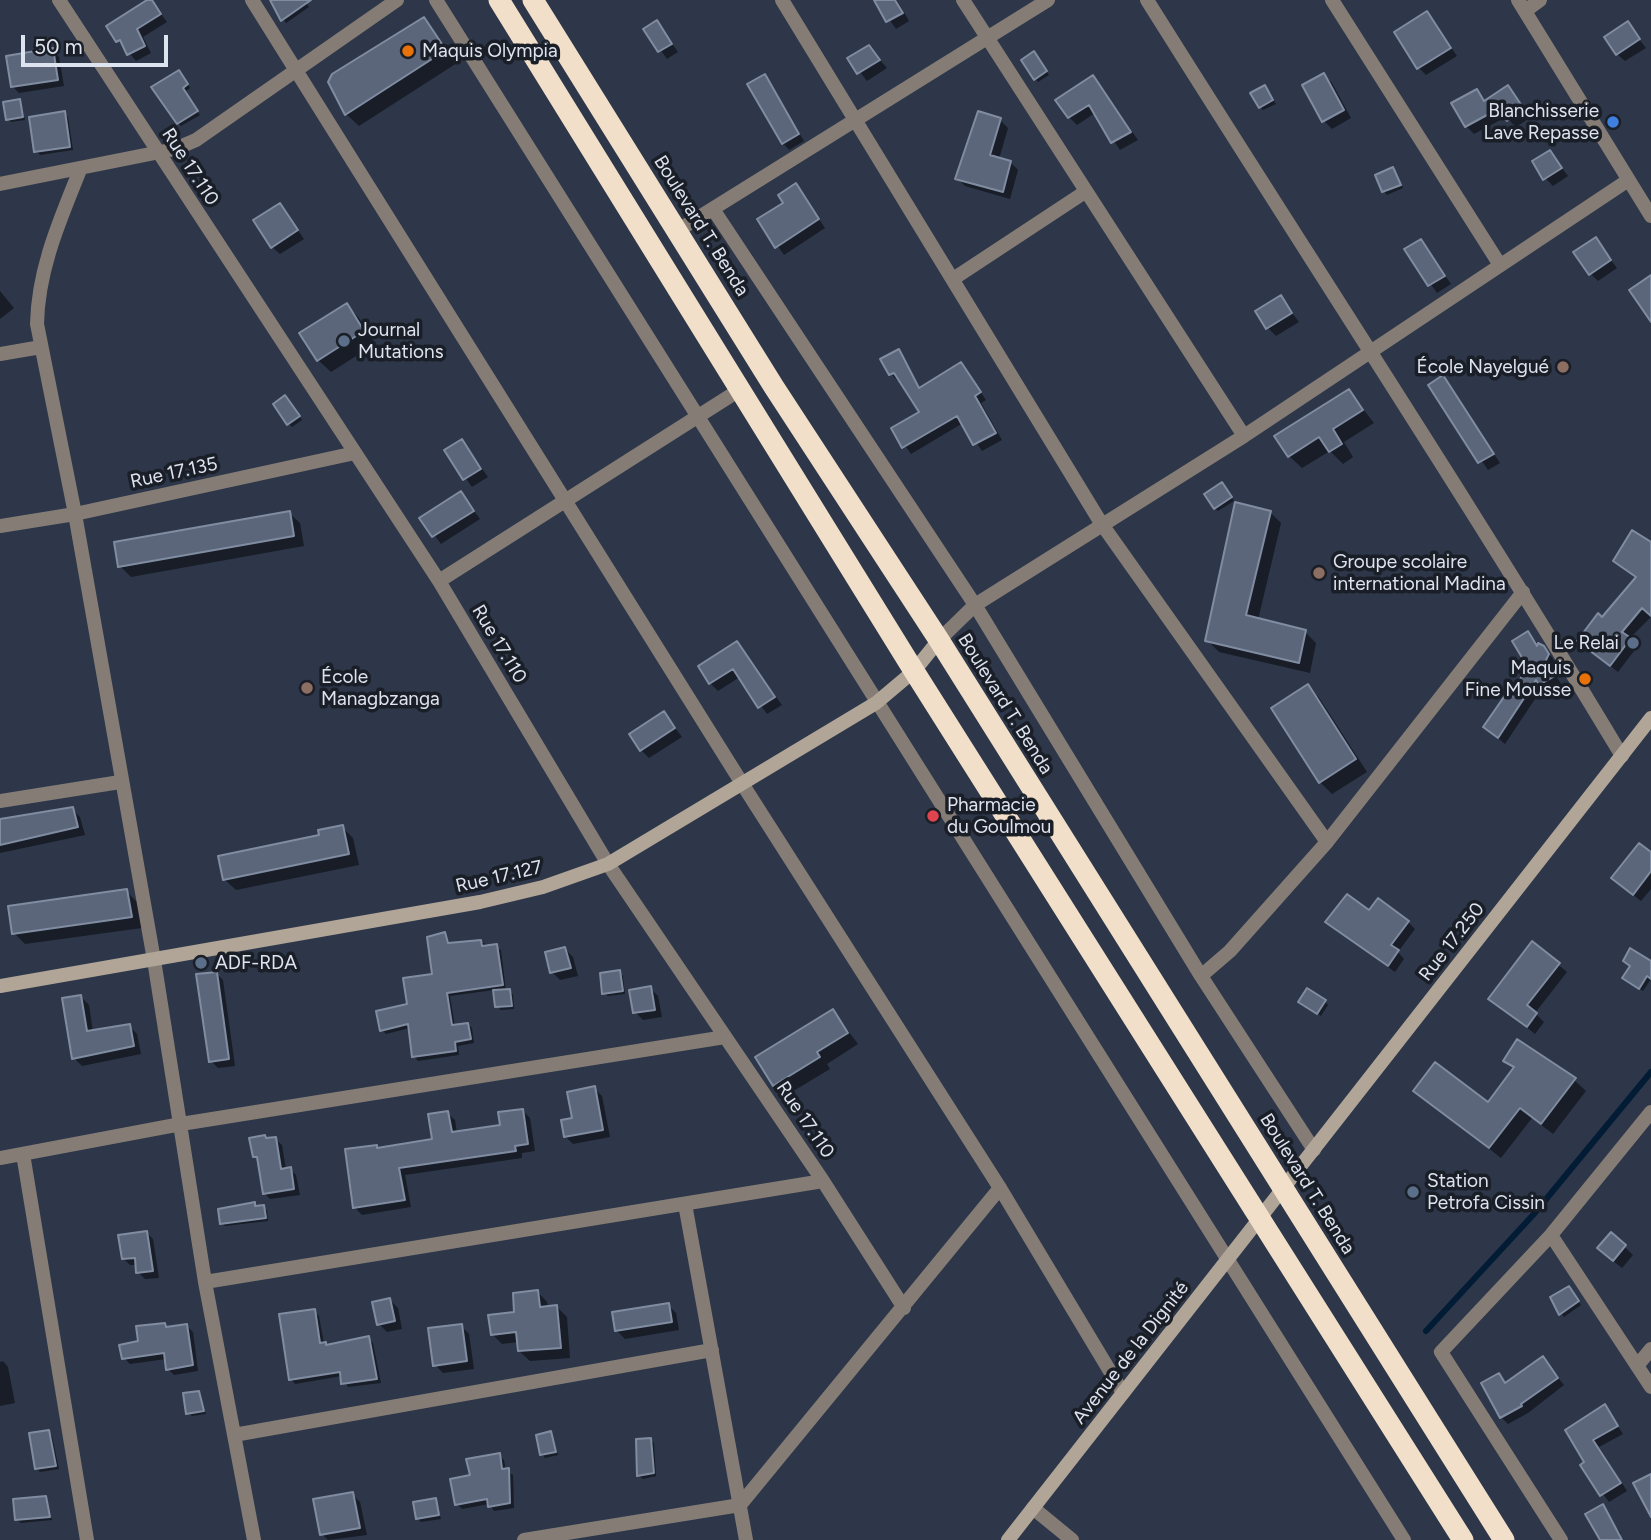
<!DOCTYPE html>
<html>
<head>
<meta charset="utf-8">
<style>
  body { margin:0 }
  #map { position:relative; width:1651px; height:1540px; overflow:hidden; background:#2d3749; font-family:Figtree,sans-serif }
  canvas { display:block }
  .scale { position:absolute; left:21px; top:35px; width:147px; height:32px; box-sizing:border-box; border:4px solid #dde3ef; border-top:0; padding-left:9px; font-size:21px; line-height:24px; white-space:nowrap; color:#dde3ef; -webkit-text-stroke:5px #1a1e26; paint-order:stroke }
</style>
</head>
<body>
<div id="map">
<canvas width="1651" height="1540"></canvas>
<div class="scale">50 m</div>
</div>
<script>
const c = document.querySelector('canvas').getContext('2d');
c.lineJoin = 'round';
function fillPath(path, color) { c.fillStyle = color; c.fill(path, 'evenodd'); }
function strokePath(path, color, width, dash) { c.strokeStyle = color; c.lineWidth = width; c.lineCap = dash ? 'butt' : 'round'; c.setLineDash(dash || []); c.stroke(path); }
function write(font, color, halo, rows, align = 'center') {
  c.font = font + ' Figtree,sans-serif'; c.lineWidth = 7; c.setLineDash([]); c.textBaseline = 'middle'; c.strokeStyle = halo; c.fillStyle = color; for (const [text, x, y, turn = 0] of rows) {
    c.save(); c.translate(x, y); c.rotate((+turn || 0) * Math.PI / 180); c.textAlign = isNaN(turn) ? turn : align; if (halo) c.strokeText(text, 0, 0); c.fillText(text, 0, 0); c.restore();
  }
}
const shadow = new Path2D(`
  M151,0L167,22L143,37L151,53L136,61L108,27Z
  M287,0H304L309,7L286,23L283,19Z
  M876,0H897L909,21L896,29Z
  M1427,13L1457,56L1426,75L1418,67Z
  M423,19L457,63L359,126L346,114Z
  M657,23L678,52L667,59L646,29Z
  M1627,24L1646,48L1625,61L1617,54Z
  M869,47L887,68L867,81L850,59Z
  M52,50L59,57L64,86L19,93L13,87Z
  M1037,57L1049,75L1038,82L1035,78Z
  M1324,75L1332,83L1351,118L1332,129L1324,121Z
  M183,76L190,88L185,92L200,115L181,126L178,123Z
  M764,76L804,141L789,150L783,143Z
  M1093,77L1138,140L1120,150L1095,113L1077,125L1069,117Z
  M1264,87L1276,104L1263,110L1260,107Z
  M1508,87L1531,117L1516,127L1506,117L1474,134L1466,126L1477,91L1486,102Z
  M20,101L25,120L11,122L8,119Z
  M64,113L68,117L73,150L40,155L36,151Z
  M1000,120L1008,128L999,159L1010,162L1018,170L1010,199L965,186L957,178L964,150L968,151Z
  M1550,152L1568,176L1553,186L1545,178Z
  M1393,169L1403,188L1387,195L1384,191Z
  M796,185L825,228L784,255L759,219L785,203Z
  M280,205L304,239L280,254L272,247Z
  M1595,239L1617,268L1598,281L1590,273Z
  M1421,241L1451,284L1437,293L1407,250Z
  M0,291L14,308L0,319Z
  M1280,297L1299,322L1276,336L1268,328Z
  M347,305L359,318L375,344L331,372L318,360Z
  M898,351L921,389L961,364L986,400L981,403L1002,440L982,451L963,423L911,454L893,428L922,413L901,380L898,381L891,374L883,360Z
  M1443,377L1500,463L1488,470L1430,385Z
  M1349,391L1374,423L1344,442L1353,457L1343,464L1330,451L1302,468L1289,456Z
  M288,401L302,420L292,427L289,424Z
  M462,441L488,477L472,487L446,451Z
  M1226,488L1234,501L1218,511L1215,508Z
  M461,493L480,519L441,544L422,518Z
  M1270,512L1281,523L1258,620L1305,632L1316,643L1310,673L1219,652L1207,640Z
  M289,513L300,523L304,546L131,577L120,566Z
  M1651,544V617L1629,639L1637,647L1618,672L1579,641L1638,579L1615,560Z
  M1527,633L1551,656L1555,662L1552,669L1561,684L1548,691L1543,687L1505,744L1485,727L1512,700L1529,666Z
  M737,644L782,705L767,714L740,677L718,691L710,683Z
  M1308,686L1320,699L1367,772L1332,794L1320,782Z
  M664,713L682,737L649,758L641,750Z
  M72,809L80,817L85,835L0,853V821Z
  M342,827L353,838L359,865L236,890L224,879Z
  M1651,855V889L1641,901L1622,886Z
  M126,891L137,902L142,928L25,944L14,933Z
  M1369,912L1408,922L1415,929L1398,952L1404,959L1395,972L1335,929Z
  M445,934L450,945L481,942L501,950L506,991L513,994L514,1009L500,1010L494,990L450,996L455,1027L468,1024L472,1028L474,1043L458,1046L459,1055L418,1061L414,1056L410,1028L386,1034L382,1030L409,1006L434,975Z
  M1532,943L1567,972L1535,1013L1544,1022L1535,1034L1490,998Z
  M565,949L573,957L578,976L560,980L552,972Z
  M1651,964V979L1643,991L1628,981Z
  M619,972L623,976L625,994L608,996L604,993Z
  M216,973L223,980L235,1066L218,1068L211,1061Z
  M650,988L658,996L662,1017L643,1020L635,1012Z
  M81,997L89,1005L93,1032L129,1026L137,1034L141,1054L82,1066L74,1058Z
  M1325,1001L1328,1005L1321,1016L1304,1005Z
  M833,1011L858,1044L827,1064L830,1069L785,1096L774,1085Z
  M1506,1061L1574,1080L1586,1091L1553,1134L1532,1118L1501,1158L1416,1091L1488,1105L1515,1070Z
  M594,1088L602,1096L610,1137L573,1144L565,1136Z
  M523,1111L530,1118L535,1151L522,1153V1158L405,1175L411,1207L362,1215L355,1208L376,1147L379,1150L434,1140L447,1113L455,1120L457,1133L502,1127Z
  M275,1139L282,1145L286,1170L290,1169L296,1175L300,1195L270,1199L264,1193L259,1161L255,1157L267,1140Z
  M254,1204L267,1210L268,1221L225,1226L221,1223Z
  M146,1232L153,1239L159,1278L145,1279L138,1272L137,1265H130L123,1258Z
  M1611,1234L1633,1255L1622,1268L1607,1256Z
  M537,1291L547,1302L548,1308L557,1307L567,1317L570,1358L530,1361L519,1351V1342L502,1344L492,1334Z
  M1572,1292L1581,1305L1564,1317L1561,1313Z
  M390,1300L398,1308L402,1329L387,1332L379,1324Z
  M668,1305L676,1313L679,1330L625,1339L617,1331Z
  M314,1311L319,1316L324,1344L327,1347L368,1338L373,1343L381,1383L348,1387L342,1376L295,1384L291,1379Z
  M165,1324L169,1329L187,1326L193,1332L198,1371L174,1375L168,1369L166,1359L130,1364L124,1358L139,1342Z
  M461,1326L469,1334L474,1369L443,1373L435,1365Z
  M1543,1359L1564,1385L1528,1413L1508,1424L1501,1417L1499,1375L1507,1383Z
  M3,1361L8,1367L15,1403L0,1406V1362Z
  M199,1393L206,1414L192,1416L188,1413Z
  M1605,1407L1623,1434L1599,1447L1627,1491L1609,1502L1582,1466L1587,1463L1567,1431Z
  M48,1432L52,1436L59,1469L40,1472L36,1468Z
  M551,1433L558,1455L545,1458L542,1454Z
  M651,1440L654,1443L656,1476L643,1479L639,1476Z
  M499,1455L504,1460L506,1471L513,1475L514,1508L494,1511L489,1504L462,1509L457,1504L472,1477Z
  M352,1494L360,1502L367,1535L328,1540L322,1534Z
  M45,1497L52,1520L21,1523L17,1520Z
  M435,1500L441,1519L421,1522L417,1518Z
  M1602,1507L1621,1534L1609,1540H1604Z`);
const stream = new Path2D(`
  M1426,1331L1533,1215L1651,1072`);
const building = new Path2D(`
  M147,0H152L161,14L137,29L145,46L127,55L120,40L116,42L106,26Z
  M270,0H311L281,21Z
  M874,0H895L903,13L886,22Z
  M1427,11L1451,48L1417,69L1394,32Z
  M424,17L446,50L345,115L328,82L332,74Z
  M657,20L672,44L658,52L643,29Z
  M1628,21L1640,39L1616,55L1604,37Z
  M869,45L880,60L857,74L847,58Z
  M53,48L58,80L11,87L6,56Z
  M1034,51L1047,71L1034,80L1021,60Z
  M179,70L188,84L183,88L198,111L177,124L151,87Z
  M1324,73L1344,110L1322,122L1302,85Z
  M765,74L799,134L782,144L747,84Z
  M1093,75L1131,132L1111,143L1089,105L1068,118L1055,100Z
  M1265,85L1273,100L1259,108L1250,93Z
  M1508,85L1524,109L1507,121L1498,109L1465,127L1451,103L1477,89L1484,101Z
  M20,99L23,117L6,120L3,102Z
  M65,111L70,147L34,152L29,117Z
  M978,111L1001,118L990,155L1011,161L1003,192L955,179Z
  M1550,150L1562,168L1543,180L1532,161Z
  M1393,167L1401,185L1382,192L1375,175Z
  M796,183L819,219L775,248L757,219L783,203L778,195Z
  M280,203L298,230L271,248L253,220Z
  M1596,237L1611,260L1589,275L1573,252Z
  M1421,239L1445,276L1428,286L1404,249Z
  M1651,275V322L1629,290Z
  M1281,295L1292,313L1266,329L1255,311Z
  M347,303L364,331L317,361L299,333Z
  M899,349L919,388L961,362L981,392L975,396L996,433L973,445L957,416L902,448L891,428L919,412L894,373L889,375L880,359Z
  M1443,375L1494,454L1478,463L1428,385Z
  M1349,389L1363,410L1333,429L1342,444L1329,452L1319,437L1288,457L1274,436Z
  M285,395L300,416L287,425L273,404Z
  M462,439L481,469L463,480L444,450Z
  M1222,482L1232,497L1214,509L1204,494Z
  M461,491L474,511L432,537L419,518Z
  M1235,502L1271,511L1246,615L1306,630L1299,663L1205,641Z
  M290,511L294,536L118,567L114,542Z
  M1632,530L1651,542V616L1642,608L1622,632L1631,638L1610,666L1577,641L1598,613L1602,617L1636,577L1613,561Z
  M1528,631L1537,646L1538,643L1544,646L1549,654L1546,660L1555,676L1539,685L1536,680L1498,738L1483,727L1506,694L1511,697L1527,666L1512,641Z
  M737,641L775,697L758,708L733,669L709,684L698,666Z
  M1308,684L1356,759L1319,783L1271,708Z
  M664,711L675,728L640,751L629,734Z
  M73,807L78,827L0,845V819Z
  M343,825L349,854L223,880L218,856L319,835L318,830Z
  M1639,843L1651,852V871L1633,895L1611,878Z
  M127,889L132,917L12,934L8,906Z
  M1347,894L1369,910L1378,898L1409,921L1391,945L1399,950L1388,966L1325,922Z
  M445,932L448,943L481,940L482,946L497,944L503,985L447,993L452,1025L468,1023L471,1039L455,1042L456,1051L412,1057L408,1024L380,1031L376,1011L407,1004L403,978L432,974L427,937Z
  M1532,941L1560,963L1527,1005L1537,1013L1527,1027L1488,999Z
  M565,947L571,968L550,973L545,952Z
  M1630,948L1651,961V979L1647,976L1639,989L1622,978L1630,966L1623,961Z
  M620,970L623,991L602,994L600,973Z
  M217,972L229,1059L209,1062L196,974Z
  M651,986L655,1010L633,1013L629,990Z
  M1307,988L1326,1000L1317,1014L1298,1002Z
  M510,989L512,1006L495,1007L493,990Z
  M81,995L87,1031L130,1024L134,1046L72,1059L62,998Z
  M833,1009L848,1033L817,1052L820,1057L773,1086L755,1057Z
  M1517,1039L1576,1078L1541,1124L1520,1108L1489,1148L1413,1091L1435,1062L1488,1102L1514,1067L1503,1061Z
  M595,1086L603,1130L564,1137L561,1120L572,1118L567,1092Z
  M523,1109L528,1144L515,1146L516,1151L399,1168L405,1200L353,1208L345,1149L377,1145V1148L432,1139L428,1114L448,1111L452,1132L500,1125L498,1112Z
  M265,1135L266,1138L276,1137L281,1169L291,1167L294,1189L263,1194L257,1157H253L249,1138Z
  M255,1202V1206L264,1205L266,1218L220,1224L218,1209Z
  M147,1231L153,1271L136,1273L135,1258L122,1259L118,1235Z
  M1611,1232L1626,1245L1613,1261L1597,1248Z
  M1569,1286L1579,1301L1559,1315L1550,1297Z
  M538,1290L540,1307L557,1305L561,1348L518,1351L516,1332L491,1335L488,1315L514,1312L513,1293Z
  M390,1298L395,1321L377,1325L372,1302Z
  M669,1303L672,1322L615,1331L612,1312Z
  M315,1309L320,1343L326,1342V1345L369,1336L377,1379L341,1384L340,1372L289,1380L279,1314Z
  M165,1323L166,1327L187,1324L193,1365L166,1370L164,1353L122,1359L119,1345L138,1341L136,1326Z
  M462,1324L467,1361L433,1366L428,1328Z
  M1543,1356L1558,1378L1521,1404L1522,1406L1500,1418L1481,1383L1499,1373L1505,1383Z
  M199,1391L204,1411L186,1414L183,1393Z
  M1605,1404L1618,1426L1593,1440L1621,1483L1600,1496L1580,1465L1584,1462L1565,1430Z
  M49,1430L56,1466L35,1469L29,1433Z
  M551,1431L556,1452L540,1455L536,1435Z
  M651,1438L654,1473L637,1476L636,1439Z
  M500,1453L502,1469L509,1468L510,1503L488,1507L487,1499L455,1505L450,1479L470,1475L466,1459Z
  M1651,1474V1517L1633,1483Z
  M353,1492L360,1528L320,1535L313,1499Z
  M46,1496L50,1517L15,1520L13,1499Z
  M436,1498L439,1515L416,1519L413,1502Z
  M1603,1504L1622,1540H1600L1585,1514Z`);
const street = new Path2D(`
  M59,0L439,581L608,864L823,1181L904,1308
  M252,0L743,785L1000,1188L1123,1393
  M436,0L1404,1540
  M782,0L1101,523L1327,842
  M963,0L1244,436
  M1147,0C1305,252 1469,501 1622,756
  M1332,0L1500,265
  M1518,0L1651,216
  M1525,11L1540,0
  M80,170C60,220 38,269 37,324L75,514L154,960L205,1282L254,1540
  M0,184L175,149L196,140L397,0
  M713,209L975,605L1201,976L1314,1150
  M677,231L1048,0
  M953,279L1085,192
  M0,354L41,347
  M0,526L75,514L355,453
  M439,581L741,389
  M939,640L975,605L1244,436L1627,181
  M0,801L120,782
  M1201,976L1230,951L1327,842L1523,592
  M23,1154L87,1540
  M0,1158L181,1124L725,1037
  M685,1204L746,1540
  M1551,1235L1651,1387
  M205,1282L823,1181
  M1637,1366L1651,1349
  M234,1435L712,1350
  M1033,1508L1072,1540
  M524,1540L740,1505L1000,1188
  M1561,1540L1441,1352L1551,1235L1651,1112`);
const secondary = new Path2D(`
  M0,986L480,902L543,887L608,864L876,703L914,671L939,640
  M1008,1540L1651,718`);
const highway = new Path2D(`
  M499,0L914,671L1463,1540
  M533,0L774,387L939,640L1504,1540`);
const markers = [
  [408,51,7,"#e8710a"],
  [1613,122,7,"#3f7fe0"],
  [344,341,7,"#5c6f8a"],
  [1563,367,7,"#8d6e63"],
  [1319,573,7,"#8d6e63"],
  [1633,643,7,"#5c6f8a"],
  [1585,679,7,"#e8710a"],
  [307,688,7,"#8d6e63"],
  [933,816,7,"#e0444e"],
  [201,963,7,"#5c6f8a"],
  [1413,1192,7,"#5c6f8a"]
];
const poiNames = [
  ["Maquis Olympia",422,51],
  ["Blanchisserie",1599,111,"right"],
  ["Lave Repasse",1599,133,"right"],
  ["Journal",358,330],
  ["Mutations",358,352],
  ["École Nayelgué",1549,367,"right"],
  ["Groupe scolaire",1333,562],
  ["international Madina",1333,584],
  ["Le Relai",1619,643,"right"],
  ["Maquis",1571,668,"right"],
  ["Fine Mousse",1571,690,"right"],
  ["École",321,677],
  ["Managbzanga",321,699],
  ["Pharmacie",947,805],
  ["du Goulmou",947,827],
  ["ADF-RDA",215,963],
  ["Station",1427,1181],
  ["Petrofa Cissin",1427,1203]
];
const streetNames = [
  ["Rue 17.110",190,167,57],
  ["Boulevard T. Benda",701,226,58],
  ["Rue 17.135",174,473,-12],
  ["Rue 17.110",499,644,59],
  ["Boulevard T. Benda",1005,704,58],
  ["Rue 17.127",499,877,-13],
  ["Rue 17.250",1452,942,-52],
  ["Rue 17.110",805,1120,56],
  ["Boulevard T. Benda",1307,1184,58],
  ["Avenue de la Dignité",1131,1353,-52]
];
fillPath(shadow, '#0007');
strokePath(stream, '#031c35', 6);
fillPath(building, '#5b667a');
strokePath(building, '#808ca1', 2);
strokePath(street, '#857d75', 14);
strokePath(secondary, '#b1a597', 14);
strokePath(highway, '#f1dfc9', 21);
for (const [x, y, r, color] of markers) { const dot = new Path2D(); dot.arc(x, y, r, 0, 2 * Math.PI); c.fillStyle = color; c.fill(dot); strokePath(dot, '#1a1e26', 2.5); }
write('19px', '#dde3ef', '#1a1e26', poiNames, 'left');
write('19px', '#dde3ef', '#1a1e26', streetNames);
</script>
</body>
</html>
